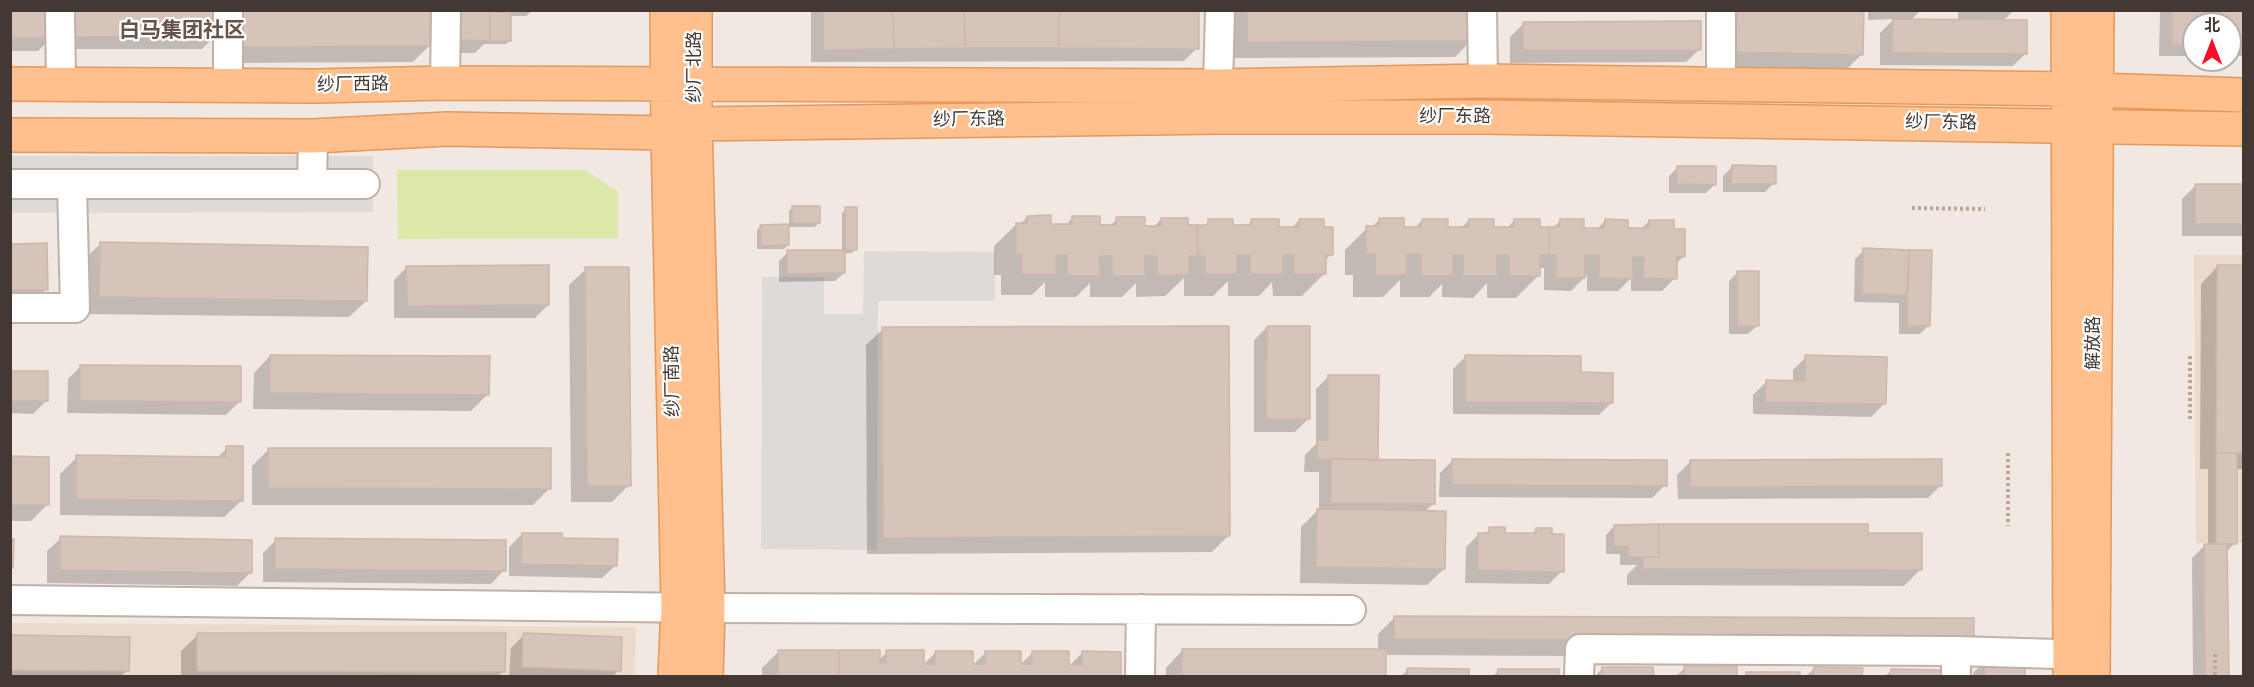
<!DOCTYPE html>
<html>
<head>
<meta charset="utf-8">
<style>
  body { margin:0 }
  #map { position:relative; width:2254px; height:687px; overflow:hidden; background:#f1e8e2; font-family:Helvetica,"Noto Sans SC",sans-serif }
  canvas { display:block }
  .frame { position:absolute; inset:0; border:12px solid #433832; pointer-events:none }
  .north { position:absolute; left:2182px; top:12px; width:60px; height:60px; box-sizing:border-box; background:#fff; border:2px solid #b4afad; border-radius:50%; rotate:0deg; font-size:16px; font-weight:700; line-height:24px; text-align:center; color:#433832 }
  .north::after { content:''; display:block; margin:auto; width:21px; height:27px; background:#ff0b27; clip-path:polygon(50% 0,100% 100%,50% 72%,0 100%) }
</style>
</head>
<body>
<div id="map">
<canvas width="2254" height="687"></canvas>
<div class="frame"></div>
<div class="north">北</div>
</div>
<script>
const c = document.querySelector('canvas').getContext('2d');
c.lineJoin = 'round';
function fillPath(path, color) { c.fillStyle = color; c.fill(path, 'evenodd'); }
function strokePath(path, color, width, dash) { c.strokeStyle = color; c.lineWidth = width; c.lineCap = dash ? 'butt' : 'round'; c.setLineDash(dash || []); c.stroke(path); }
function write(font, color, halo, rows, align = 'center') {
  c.font = font + ' Helvetica,"Noto Sans SC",sans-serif'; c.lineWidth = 4.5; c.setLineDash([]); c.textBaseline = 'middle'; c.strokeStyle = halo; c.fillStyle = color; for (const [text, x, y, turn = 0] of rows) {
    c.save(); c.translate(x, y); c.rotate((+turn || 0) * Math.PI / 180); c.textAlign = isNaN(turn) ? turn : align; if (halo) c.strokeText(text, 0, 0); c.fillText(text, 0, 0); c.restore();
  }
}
const education = new Path2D(`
  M2194,255H2243V676V543H2196Z
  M11,623L636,627L635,676H11Z`);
const green = new Path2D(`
  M397,170H585L618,192V238L398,239Z`);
const parking = new Path2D(`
  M10,156H373V212L11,213Z
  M864,251L995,252V301H878L877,550L761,549L762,277H824V314H863Z`);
const shadow = new Path2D(`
  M10,10L51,38L38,51H10Z
  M74,10H216L215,36L202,49H63Z
  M226,10L430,45L413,62L226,63Z
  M508,10L531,12L526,16H510V40L506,44H484L475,53H442L489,16L508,14Z
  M811,10H1197V48L1184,61L811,62Z
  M1231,10H1472V40L1455,57L1231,58Z
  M1721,10H1773L1862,54L1845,71L1719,68Z
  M1868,10H1921L1911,20L1958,21V10H2014L2003,21L2026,53L2013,66L1880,65V33L1894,19L1868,20Z
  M2162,10H2244V56H2230V24H2194V56H2159L2160,12Z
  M1523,24L1700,49L1686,62L1510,63V37Z
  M1678,167L1715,184L1706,193H1669V176Z
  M1732,167L1774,183L1765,192H1723V176Z
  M2195,186H2244V236H2182V199Z
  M793,207L819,223L815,227H788V245L784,249H757V230L761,226H789V211Z
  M846,209L856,249L852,253H844V273L835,281L779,282V261L788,252L842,251V213Z
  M1027,217L1050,226H1065L1073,217L1098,227H1109L1117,219L1143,228H1153L1161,219L1186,227H1203L1209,221L1231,227H1246L1252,221L1277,228H1292L1299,220L1331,254L1325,261V273L1302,296H1273L1272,282L1259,296H1228V281L1213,296H1184V278L1165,296L1136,297V283L1122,297H1090V283L1076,297H1045V282L1032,295H1001V275H994V246L1017,224H1020Z
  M1379,220L1402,228H1415L1422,220L1446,228H1461L1469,220L1492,228L1506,229L1514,221L1539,229H1552L1560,221L1582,229H1597L1605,221L1627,229H1641L1649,221L1672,230L1683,257L1675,265V278L1662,291H1631V278L1618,291H1587V275L1571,291L1544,290V268H1538V276L1516,298H1487V283L1473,298L1442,297V284L1429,297H1400V280L1383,297H1353V275H1345V250L1367,228H1371Z
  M100,244L366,301L349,317L83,314V261Z
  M10,245L46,289L29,306H10Z
  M1864,250L1931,252L1929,325L1920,334H1899V303L1854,302L1855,259Z
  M407,267L548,305L535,318H394V280Z
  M2217,267H2244V469H2236L2235,543L2226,552L2227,676H2193L2192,558L2205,545H2208V469H2200L2201,284Z
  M586,269L629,485L612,502H571L569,285Z
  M1738,272L1757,326L1748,334H1729V281Z
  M1267,327L1308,419L1295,432H1254V340Z
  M883,329L1228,536L1212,552L867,554L866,345Z
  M270,356L488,394L471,411L253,409L254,373Z
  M1466,356L1579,374L1612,402L1599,415L1453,414V369Z
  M1806,357L1884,404L1871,417L1753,414V395L1766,382H1793V370Z
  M81,366L239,402L226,415L67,413L68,379Z
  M10,372L46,401L33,414L10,413Z
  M1329,376L1377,461L1434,503L1424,512L1444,569L1427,585L1300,583L1301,527L1319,509V472H1304L1305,455L1316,444V389Z
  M227,448L241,501L224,517L60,515V474L77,457L216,459Z
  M269,449L550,488L533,505H252V466Z
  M10,458L47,505L31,521H10Z
  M1453,460L1665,485L1652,498L1439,497L1440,473Z
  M1690,462L1941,485L1928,498L1678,499L1677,475Z
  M1614,526L1866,534L1920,570L1904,586L1627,585V575L1637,565H1620V554H1606V535Z
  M1490,529L1503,534L1531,535L1536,529L1562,571L1549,584L1465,583L1466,547L1479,534H1485Z
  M522,534L560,539L616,565L602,578L509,576V547Z
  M61,538L250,573L237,586L47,583V551Z
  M276,540L504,570L491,584L263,582V553Z
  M1395,617L1956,658L1385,655V676H1166V668L1182,651H1378V634Z
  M198,635L504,671L498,676H181V651Z
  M524,635L619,670L613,676H509L511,648Z
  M10,637L128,670L121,676H10Z
  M779,651L878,661L887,652L923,665L936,652L971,667L986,652L1020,665L1032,653L1067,668L1082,653H1120V676H762V668Z
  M1986,660H2024V676H1973V673Z
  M1735,667V676H1676L1685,668Z
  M1652,668V676H1595L1602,669Z
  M1815,668L1861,669V676H1806Z
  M1408,670H1467V676H1401Z
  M1499,670H1558V676H1493Z
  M1892,670L1942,672V676H1885Z
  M1747,673L1798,674V676H1744Z`);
const building = new Path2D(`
  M10,10H53V38H10Z
  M75,10H217V36L75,37Z
  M242,10H431V46L243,47Z
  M455,10H490V41L455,40Z
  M823,10H893L894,49L823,50Z
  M893,10H964L965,48L894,49Z
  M964,10H1059V48H965Z
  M1059,10H1199V49L1059,48Z
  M1247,10H1473V41L1247,42Z
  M1737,10H1864L1863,55L1735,52Z
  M2172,10H2244V43H2230V24H2194V44H2172Z
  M490,12H511V41H490Z
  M1893,19L2027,20V54L1892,53Z
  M1701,21V50H1523V22Z
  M1732,165L1776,166V184H1731Z
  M1677,166H1716V185L1677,184Z
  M2195,184H2244V224H2195Z
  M792,206H820V223H792Z
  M845,207H857V250H845Z
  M1051,215V224H1072V216H1100V225H1116V217H1145V226H1161V218H1188V225H1197L1198,256H1189V275H1157V256H1145V276H1112V256H1099L1100,276H1067V255H1056V274H1022V254H1016V223H1027V216Z
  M1379,218H1404V227H1421L1422,219H1448V227H1469V219H1494V227H1514V219H1540V227H1549V255H1540V276H1509V255H1497V276H1463V255H1453V276H1421V254H1407V275H1375V254H1366V226H1379Z
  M1208,219H1233V225H1251V219H1279V227H1299V219H1324V227H1333V255H1326V274H1294V255H1283V274H1250V255H1237V274H1205V256H1198L1197,225H1208Z
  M1560,219H1584V228H1604L1605,219L1628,220V228H1649V220H1674V229H1685V257H1677V279L1643,278L1644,257H1633V279L1599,278V255H1585V278H1556V255H1549V227H1559Z
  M789,224V245L761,246L760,225Z
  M100,242L368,247L367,301L99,297Z
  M47,243L48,290H10V244Z
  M1863,248L1909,250L1907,295L1862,294Z
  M787,250H845V273L787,274Z
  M1909,250H1932L1930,326H1907Z
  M549,265V305L407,306L406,266Z
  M2217,265H2244V453H2216Z
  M585,267H629L631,486H587Z
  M1737,271H1759V326H1737Z
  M1229,326L1230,536L883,538L882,327Z
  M1267,326H1310V419H1266Z
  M270,355L490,356L489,395L270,393Z
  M1465,355L1581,356V372L1613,373V403L1465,402Z
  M1805,355L1887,357L1886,404L1765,402L1766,380L1805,381Z
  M80,365L241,366V402L80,401Z
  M10,371H48V401H10Z
  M1328,375H1379L1378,460L1317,459V440H1328Z
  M226,446H243V501L76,499V455L226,457Z
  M268,448H551V489L268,488Z
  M2216,453H2237V544H2216Z
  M10,456L49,457V505H10Z
  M1331,459L1435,460V504L1331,503Z
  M1452,459L1667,460V486L1452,485Z
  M1942,459V486L1690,487V460Z
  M1317,509L1446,511L1445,569L1316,567Z
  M1659,524V557H1628V546H1614V525Z
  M1659,524H1868V533H1922V570L1643,569V557H1659Z
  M1489,527H1505V533H1536V528H1552V534H1564V572L1478,570V533H1489Z
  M522,533H562V538L618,539L617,566L521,564Z
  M60,536L252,540V573L60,570Z
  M275,538L506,540V571L275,569Z
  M10,539H14L13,568H10Z
  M2204,544H2227L2229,676H2205Z
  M1394,616L1974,618V642L1394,639Z
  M197,633H506L505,672L197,671Z
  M523,633L622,637L621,671L522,667Z
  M10,635L130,637L129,671L10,670Z
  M1182,649H1386V676H1182Z
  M778,650H839V676H778Z
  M839,650H880V663H886V650H924V664H935V651H973V664H985V651H1021V664H1032V651H1069V664L1082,665V651L1121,652V676H839Z
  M1985,658L2025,659V676H1985Z
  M1684,666H1737V676H1684Z
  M1602,667H1653L1654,676H1602Z
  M1814,667L1863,668L1862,676H1814Z
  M1407,668L1469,669V676H1407Z
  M1498,669H1559V676H1498Z
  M1891,669L1944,670L1943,676H1891Z
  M1746,672H1800V676H1746Z`);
const path = new Path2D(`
  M1912,208L1985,209
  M2190,356V419
  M2008,453V526
  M2215,654V676`);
const minor = new Path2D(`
  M60,10L61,86
  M228,10V85
  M1482,10L1483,81
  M445,83L446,10
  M1721,84V10
  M1218,86L1220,10
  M10,184H365
  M312,184L313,136
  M10,308H75L72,184
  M10,600L708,608L1351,610
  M1140,676L1141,609
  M1579,676L1580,649L1956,651L2091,655
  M1956,676V651`);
const major = new Path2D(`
  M667,10L668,133L678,607L675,676
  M695,10V124L708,608L706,676
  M2068,10L2070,676
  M10,84L317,86L445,83L1218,86L1483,81L2068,89L2244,95
  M10,135L313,136L447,129L668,133L695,124L1221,117H1483L2244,129
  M2093,676L2097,10`);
const streetNames = [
  ["纱厂北路",695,67,-90],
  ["纱厂西路",353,85,-1],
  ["纱厂东路",1455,117],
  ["纱厂东路",969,120,-1],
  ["纱厂东路",1941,123,1],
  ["解放路",2094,343,-90],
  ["纱厂南路",673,381,-91]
];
const quarterNames = [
  ["白马集团社区",182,31]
];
fillPath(education, '#ebd9cb');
fillPath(green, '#dce8a8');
fillPath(parking, '#dedad8');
fillPath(shadow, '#0003');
fillPath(building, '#d6c3ba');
strokePath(building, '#ceb6aa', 1.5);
strokePath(minor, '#c0b1a7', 32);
strokePath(major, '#e6975b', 36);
strokePath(path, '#bfa595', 4, [3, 3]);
strokePath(minor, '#fff', 28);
strokePath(major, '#ffc08d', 33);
write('18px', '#433832', '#fff', streetNames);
write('bold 21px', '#665349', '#fff', quarterNames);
</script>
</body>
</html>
